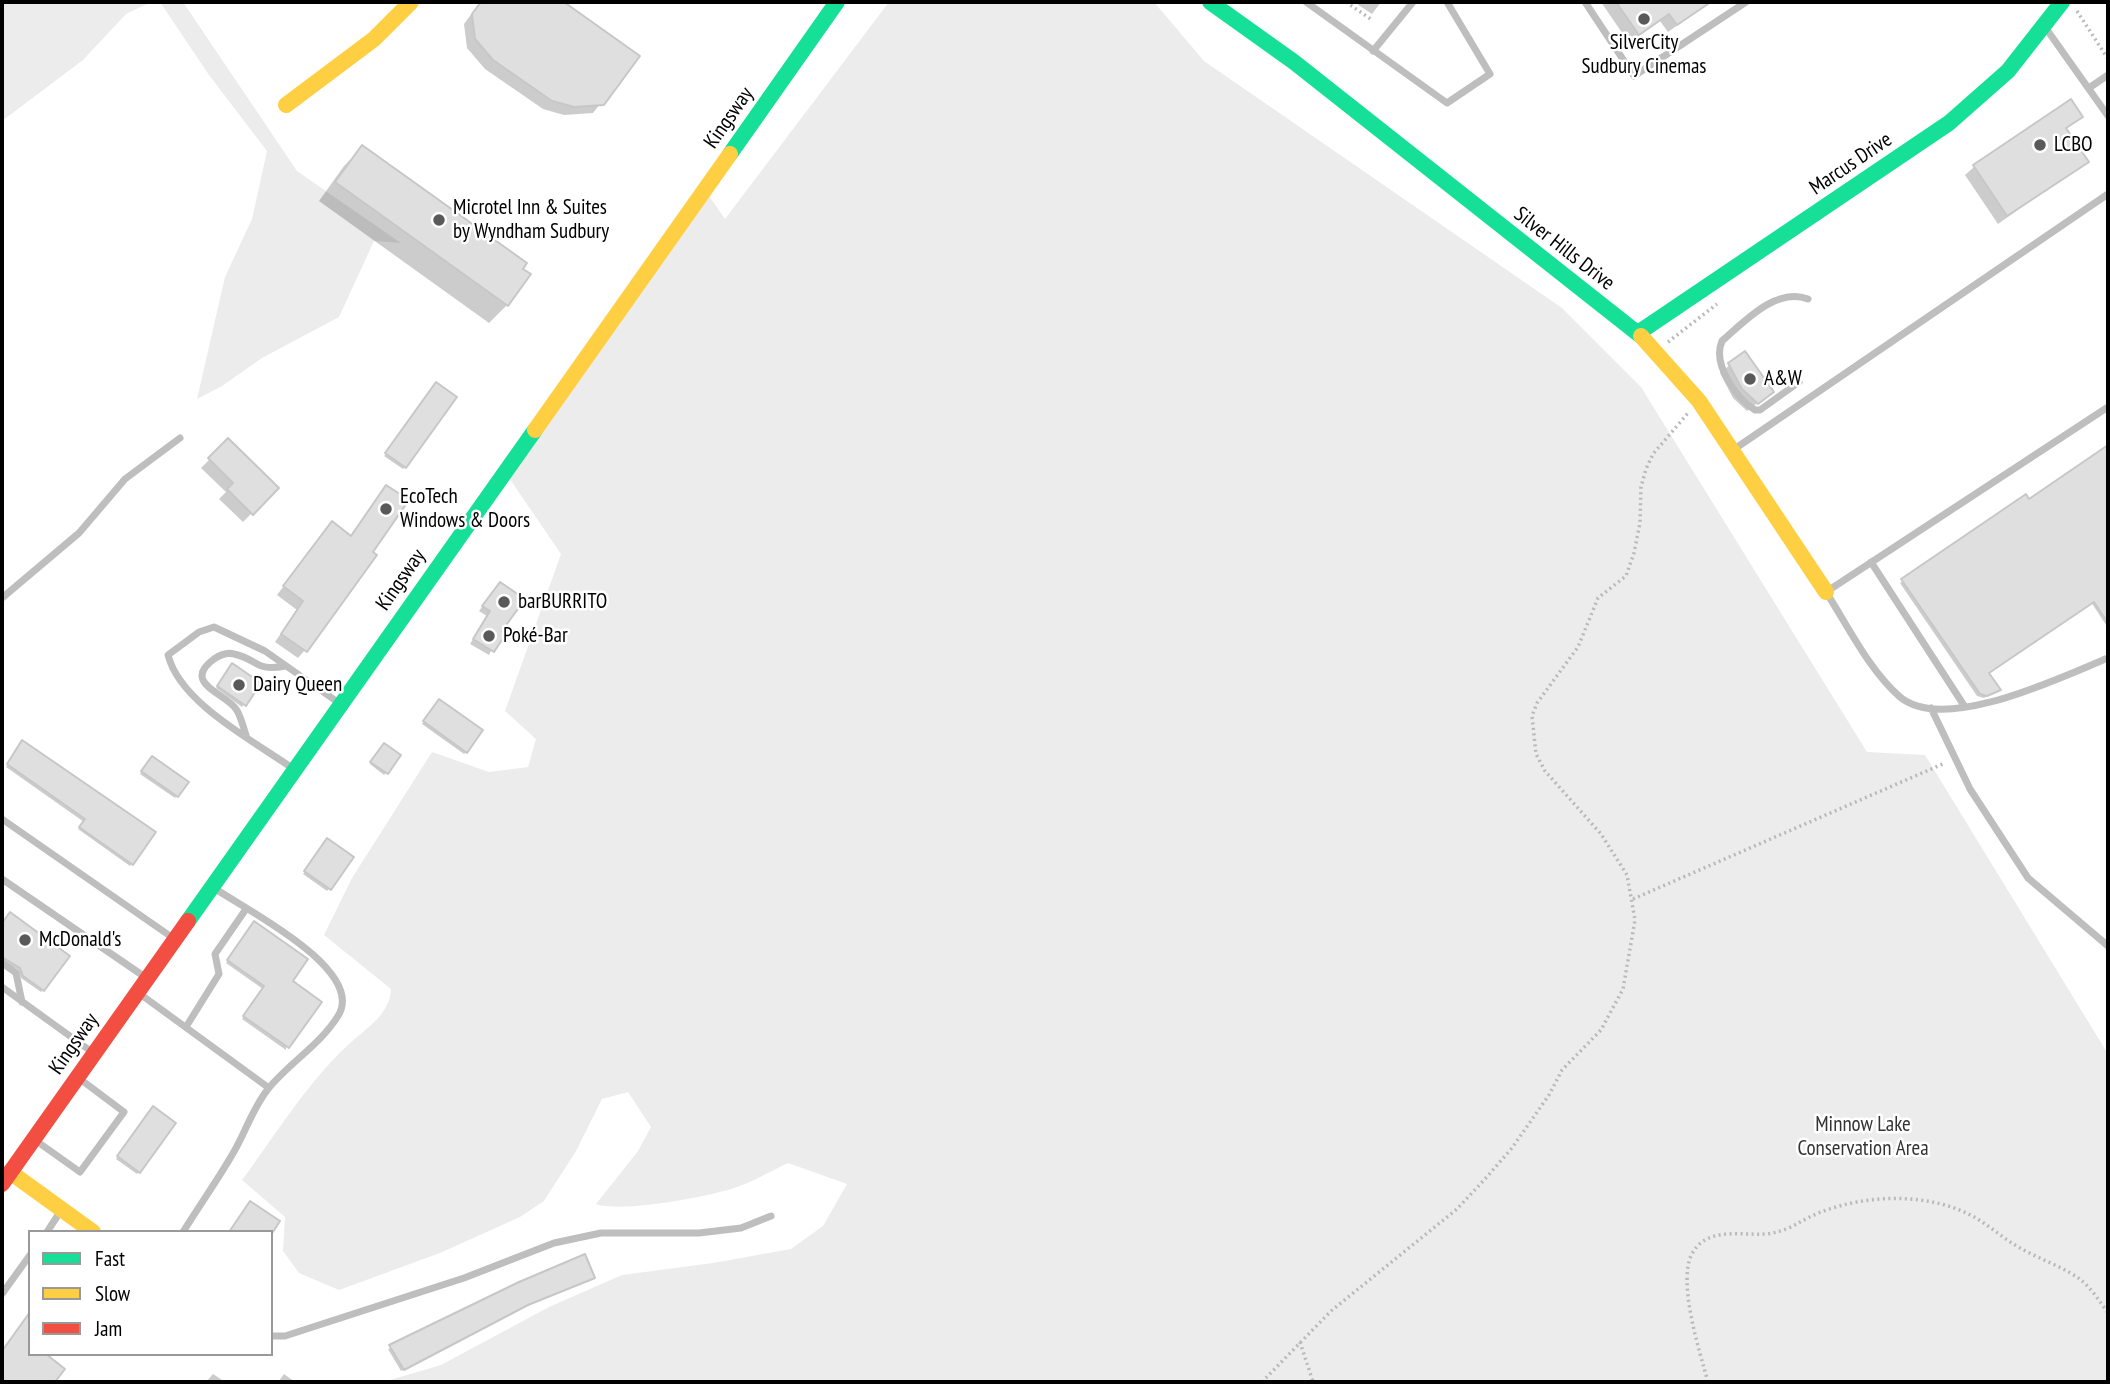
<!DOCTYPE html>
<html>
<head>
<meta charset="utf-8">
<style>
  body { margin:0 }
  #map { position:relative; width:2110px; height:1384px; overflow:hidden; background:#fff; font-family:"PT Sans Narrow",sans-serif }
  canvas { display:block }
  .frame { position:absolute; inset:0; border:4px solid #000; pointer-events:none }
  .legend { position:absolute; left:28px; top:1230px; width:245px; height:126px; box-sizing:border-box; background:#fff; border:2px solid #999; margin:0; padding:9px 12px; list-style:none; font-size:21px; color:#000 }
  .legend li { display:flex; align-items:center; gap:14px; height:35px }
  .legend b { width:35px; border:2px solid #999 }
</style>
</head>
<body>
<div id="map">
<canvas width="2110" height="1384"></canvas>
<div class="frame"></div>
<ul class="legend">
<li><b style="height:9px;background:#16e098"></b>Fast</li>
<li><b style="height:9px;background:#ffcf43"></b>Slow</li>
<li><b style="height:9px;background:#f24e42"></b>Jam</li>
</ul>
</div>
<script>
const c = document.querySelector('canvas').getContext('2d');
c.lineJoin = 'round';
function fillPath(path, color) { c.fillStyle = color; c.fill(path, 'evenodd'); }
function strokePath(path, color, width, dash) { c.strokeStyle = color; c.lineWidth = width; c.lineCap = dash ? 'butt' : 'round'; c.setLineDash(dash || []); c.stroke(path); }
function write(font, color, halo, rows, align = 'center') {
  c.font = font + ' "PT Sans Narrow",sans-serif'; c.lineWidth = 5; c.setLineDash([]); c.textBaseline = 'middle'; c.strokeStyle = halo; c.fillStyle = color; for (const [text, x, y, turn = 0] of rows) {
    c.save(); c.translate(x, y); c.rotate((+turn || 0) * Math.PI / 180); c.textAlign = isNaN(turn) ? turn : align; if (halo) c.strokeText(text, 0, 0); c.fillText(text, 0, 0); c.restore();
  }
}
const green = new Path2D(`
  M2,2H151L126,14L83,60L2,121Z
  M160,2H183L297,171L401,243L374,241L339,317L262,358L222,386L197,399L225,277L252,219L267,151L209,75Z
  M889,2H1154L1204,61L1562,308L1641,387L1867,752L1925,755L2108,1054V1382H383L441,1365L549,1307L622,1275L713,1263L791,1249L823,1226L847,1184L788,1163C771,1171 753,1182 734,1188C708,1197 620,1213 596,1204L638,1151L651,1127L628,1092L602,1099L576,1151L544,1201L520,1217L440,1253L339,1290L299,1273L283,1251L285,1217L242,1180C275,1136 306,1084 346,1047C364,1029 390,1016 391,989L324,935L352,878L432,752L489,772L528,767L536,739L505,711L561,554L505,472L705,190L725,219Z`);
const shadow = new Path2D(`
  M480,2H561L637,57L593,113L564,115L543,109L485,69L467,48L464,24Z
  M1354,2H1381L1372,14Z
  M1601,2H1710L1668,32L1660,21L1629,43Z
  M2081,117L2065,130L2087,161L1998,224L1965,175L1974,167Z
  M362,148L507,305L489,323L319,201L344,166Z
  M1745,353L1772,392L1747,411L1733,398L1720,373Z
  M434,387L405,467L403,469L384,456Z
  M228,441L277,488L243,522L219,499L226,492L201,468Z
  M2108,447V628L2091,602L1987,673L1998,690L1984,698L1977,696L1900,583Z
  M386,487L305,650L298,658L275,642L297,610L277,595L332,523L350,537Z
  M496,588L500,632L489,655L470,644L487,616L479,611Z
  M230,668L244,704L242,707L216,688Z
  M437,703L466,752L464,754L422,724Z
  M21,745L132,863L130,866L78,829L84,822L6,767Z
  M382,747L386,773L384,775L370,764Z
  M150,760L177,795L175,798L140,774Z
  M326,842L352,858L327,891L303,874Z
  M10,914L68,956L41,992L21,978L18,970L2,961V925Z
  M252,926L290,981L286,1050L242,1019L263,989L226,963Z
  M151,1111L139,1171L137,1174L116,1159Z
  M591,1280L524,1307L401,1371L388,1349Z
  M213,1374L225,1382H206Z
  M284,1374L295,1382H278Z`);
const building = new Path2D(`
  M481,2H564L640,56L604,105L574,107L552,101L493,60L475,39L472,14Z
  M1616,2H1711L1677,25L1669,14L1639,35Z
  M2071,99L2083,117L2066,128L2089,162L2007,216L1973,165Z
  M362,145L527,263L523,269L531,274L508,306L335,182Z
  M1745,351L1774,392L1758,404L1742,389L1728,363Z
  M436,382L457,397L406,468L385,453Z
  M228,438L279,488L253,515L227,489L233,483L208,458Z
  M2108,445V623L2094,602L1989,673L2001,690L1987,696L1980,694L1901,579L2026,494L2029,499Z
  M386,485L409,500L373,552L377,555L307,652L281,634L303,601L283,586L332,521L351,536Z
  M500,582L525,599L502,631L506,634L494,652L473,639L490,611L482,606Z
  M232,663L261,683L246,706L217,686Z
  M439,699L483,730L467,753L423,721Z
  M22,740L156,832L133,865L79,827L85,819L7,764Z
  M384,743L401,755L388,774L370,762Z
  M152,756L189,782L178,797L141,771Z
  M327,838L354,857L331,890L304,871Z
  M10,912L70,956L44,991L23,976L20,968L2,957V923Z
  M254,921L308,959L293,981L322,1002L289,1048L243,1016L264,986L227,960Z
  M153,1106L176,1123L140,1173L117,1156Z
  M250,1201L280,1221L273,1232H229Z
  M585,1254L595,1278L528,1305L404,1370L389,1345L519,1282Z
  M30,1312V1354H46L65,1369L55,1382H2V1351Z`);
const path = new Path2D(`
  M1346,2L1372,20
  M2077,11L2108,59
  M1668,342L1717,304
  M1633,899L1945,763
  M1300,1342L1313,1382
  M1262,1382L1331,1311L1457,1209L1485,1179L1512,1148L1549,1095L1562,1070L1601,1030L1623,989L1635,920L1627,875L1601,834L1545,771L1536,754L1532,716L1537,703L1578,647L1598,598L1626,576L1634,553L1640,523L1641,487L1646,469L1653,454L1688,413
  M1708,1382C1700,1353 1676,1279 1693,1252C1710,1224 1748,1238 1773,1233C1795,1228 1802,1219 1821,1212C1868,1194 1931,1192 1976,1218C1991,1227 2004,1239 2020,1248C2039,1259 2064,1267 2081,1280C2091,1288 2101,1303 2108,1313`);
const lane = new Path2D(`
  M1306,2L1447,103L1490,74L1447,2
  M1585,2L1634,76L1746,2
  M2045,27L2108,116
  M1373,51L1413,2
  M2089,88L2108,75
  M1799,382L1760,410H1755C1736,398 1712,364 1722,341C1745,321 1776,287 1808,299
  M2108,407L1826,592C1848,626 1869,670 1900,697C1945,734 2061,677 2108,658
  M1733,450L2108,194
  M1871,562L1965,707
  M2,598L79,533L125,479L180,438
  M1931,708L1970,789L2028,878L2108,946
  M246,735C243,727 241,716 236,709C225,693 181,683 214,659C220,655 227,652 234,654C258,659 255,672 285,666
  M292,768C254,741 180,703 168,655L199,632L214,627L265,651L339,703
  M2,819L173,938
  M2,879L145,977
  M2,963L16,973L22,1002
  M2,987L92,1052
  M140,994L269,1088
  M186,1027L219,974L215,954L246,909
  M35,1140L80,1172L124,1112L80,1079
  M47,1232L60,1212
  M183,1232C199,1206 217,1181 232,1155C245,1134 252,1109 268,1089C289,1063 320,1045 338,1016C367,970 245,909 214,888
  M2,1294L30,1255
  M271,1336H285L464,1278L554,1243L601,1233H699L741,1228L771,1216`);
const fast = new Path2D(`
  M1210,2L1294,62L1641,336
  M730,154L837,2
  M1638,333L1949,123L2008,71L2062,2
  M188,921L535,430`);
const slow = new Path2D(`
  M286,105L374,39L411,2
  M1641,336L1699,401L1826,592
  M535,430L730,154
  M10,1172L93,1232`);
const jam = new Path2D(`
  M2,1184L188,921`);
const markers = [
  [1644,19,7,"#595959"],
  [2040,145,7,"#595959"],
  [439,220,7,"#595959"],
  [1750,379,7,"#595959"],
  [386,509,7,"#595959"],
  [504,602,7,"#595959"],
  [489,636,7,"#595959"],
  [239,685,7,"#595959"],
  [25,940,7,"#595959"]
];
const poiNames = [
  ["SilverCity",1644,43,"center"],
  ["Sudbury Cinemas",1644,67,"center"],
  ["LCBO",2054,145],
  ["Microtel Inn & Suites",453,208],
  ["by Wyndham Sudbury",453,232],
  ["A&W",1764,379],
  ["EcoTech",400,497],
  ["Windows & Doors",400,521],
  ["barBURRITO",518,602],
  ["Poké-Bar",503,636],
  ["Dairy Queen",253,685],
  ["McDonald's",39,940]
];
const streetNames = [
  ["Kingsway",729,118,-55],
  ["Marcus Drive",1851,164,-34],
  ["Silver Hills Drive",1564,249,38],
  ["Kingsway",401,580,-55],
  ["Kingsway",74,1044,-55]
];
const parkNames = [
  ["Minnow Lake",1863,1125],
  ["Conservation Area",1863,1149]
];
fillPath(green, '#ececec');
fillPath(shadow, '#0003');
fillPath(building, '#dfdfdf');
strokePath(building, '#c7c7c7', 2);
strokePath(path, '#b9b9b9', 3.5, [2, 3.5]);
strokePath(lane, '#bebebe', 7);
strokePath(fast, '#16e098', 16);
strokePath(slow, '#ffcf43', 16);
strokePath(jam, '#f24e42', 16);
for (const [x, y, r, color] of markers) { const dot = new Path2D(); dot.arc(x, y, r, 0, 2 * Math.PI); c.fillStyle = color; c.fill(dot); strokePath(dot, '#fff', 2.5); }
write('21px', '#000', '#fff', poiNames, 'left');
write('21px', '#000', '#fff', streetNames);
write('21px', '#333', '#fff', parkNames);
</script>
</body>
</html>
